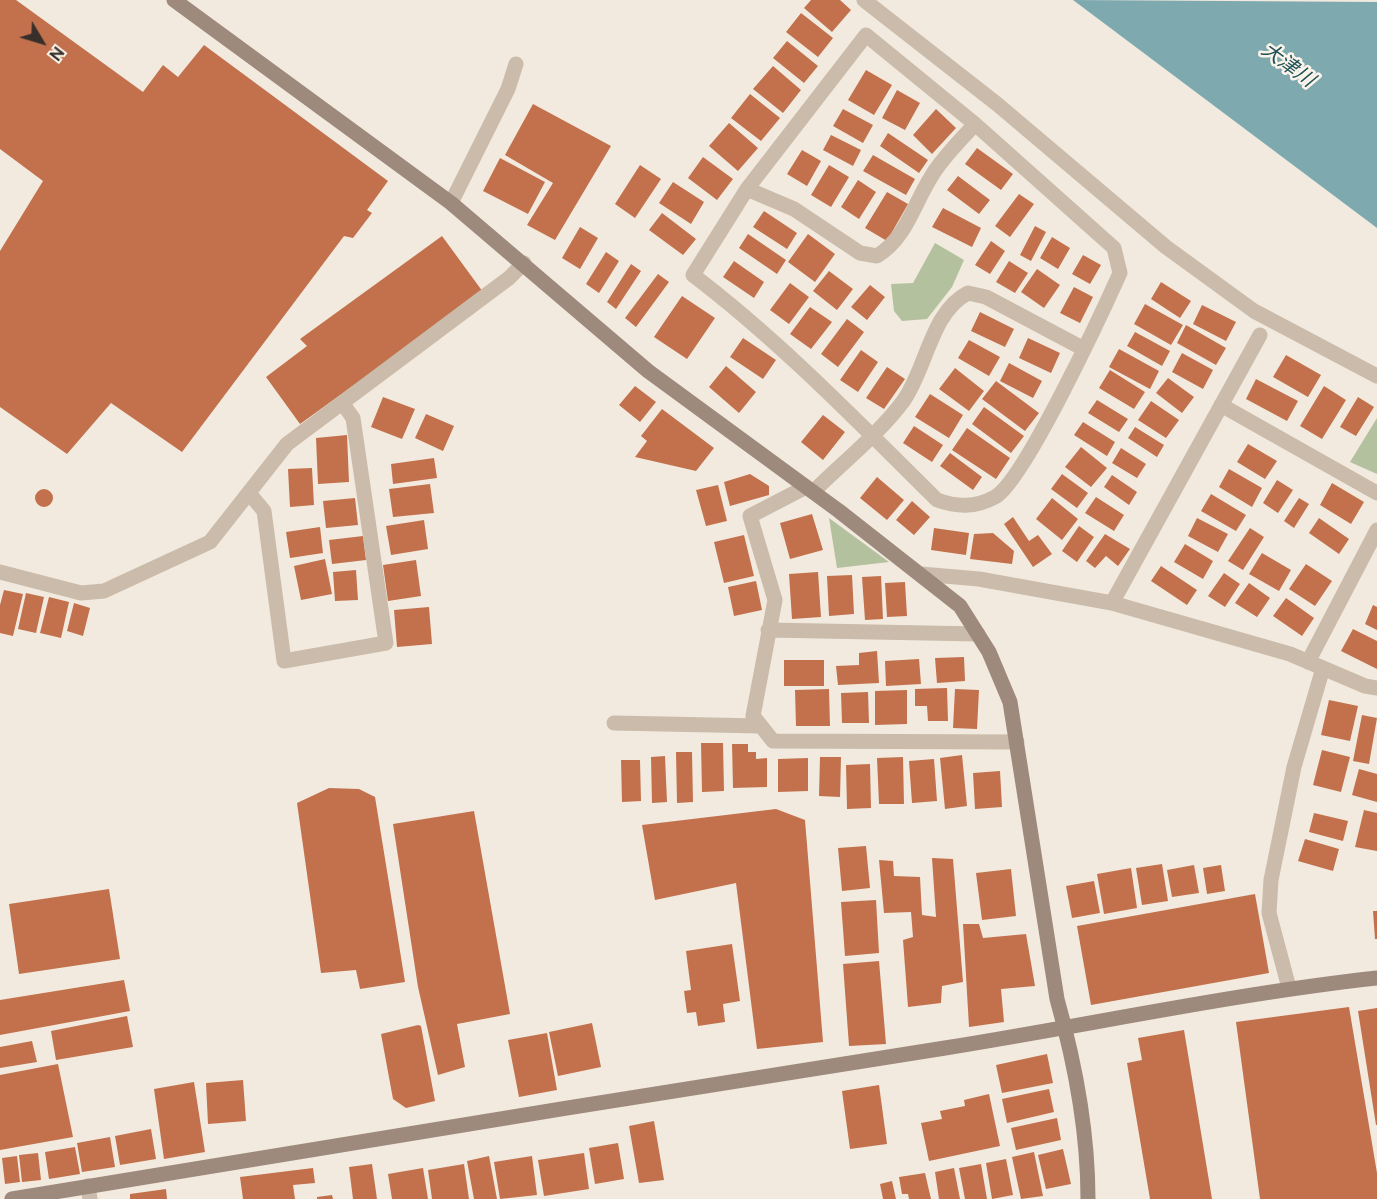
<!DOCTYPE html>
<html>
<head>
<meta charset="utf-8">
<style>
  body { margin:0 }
  #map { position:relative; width:1377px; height:1199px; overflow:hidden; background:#f2eade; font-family:Raleway,sans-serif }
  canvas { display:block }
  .north { position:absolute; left:12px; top:12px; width:60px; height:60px; -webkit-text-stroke:4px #faf4eb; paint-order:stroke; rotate:128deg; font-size:16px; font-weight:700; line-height:24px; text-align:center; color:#382f2a }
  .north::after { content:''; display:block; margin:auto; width:21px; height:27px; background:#382f2a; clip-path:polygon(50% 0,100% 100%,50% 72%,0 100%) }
</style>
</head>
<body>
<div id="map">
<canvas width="1377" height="1199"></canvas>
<div class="north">N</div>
</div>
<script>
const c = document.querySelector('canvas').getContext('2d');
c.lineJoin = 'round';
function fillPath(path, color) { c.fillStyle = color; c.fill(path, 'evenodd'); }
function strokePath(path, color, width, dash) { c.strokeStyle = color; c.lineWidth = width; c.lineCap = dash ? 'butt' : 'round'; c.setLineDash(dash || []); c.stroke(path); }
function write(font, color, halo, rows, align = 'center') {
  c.font = font + ' Raleway,"Noto Sans JP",sans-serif'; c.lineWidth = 5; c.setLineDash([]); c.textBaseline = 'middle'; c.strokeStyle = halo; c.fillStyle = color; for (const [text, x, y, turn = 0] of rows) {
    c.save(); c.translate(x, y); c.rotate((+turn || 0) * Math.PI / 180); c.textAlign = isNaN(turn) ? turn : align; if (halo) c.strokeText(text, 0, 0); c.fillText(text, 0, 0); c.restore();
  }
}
const green = new Path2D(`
  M935,243L964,260L952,287L927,319L902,321L894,311L891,284L913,283Z
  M1377,418V474L1350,462Z
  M829,518L889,562L837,568Z`);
const water = new Path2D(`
  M1073,0L1377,2V228Z`);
const building = new Path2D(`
  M0,0H16L143,92L163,65L178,77L204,45L388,181L367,210L372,213L353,238L344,236L182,452L111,403L67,454L0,407V251L43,181L0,149Z
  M811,0H840L851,10L832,32L804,8Z
  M801,13L833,38L818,57L786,32Z
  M787,41L818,66L804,83L773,58Z
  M773,66L801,90L783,113L753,89Z
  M866,70L892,85L874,115L848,100Z
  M897,90L920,103L905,130L882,118Z
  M750,94L780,118L761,141L731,118Z
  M533,104L611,146L555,240L527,225L553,183L505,155Z
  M843,109L873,125L863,143L833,126Z
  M936,109L956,128L932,154L913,135Z
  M729,123L758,148L738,171L709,146Z
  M888,133L928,160L919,173L880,146Z
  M831,135L861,150L853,166L823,150Z
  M977,148L1013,174L1001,190L965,164Z
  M802,150L821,161L807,186L787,174Z
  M873,155L915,179L906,195L863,171Z
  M703,157L733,179L717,200L688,178Z
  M500,158L545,182L528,214L483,191Z
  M640,165L661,179L635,218L615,204Z
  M829,165L849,177L831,207L811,195Z
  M958,176L990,200L979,214L947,190Z
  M858,180L876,192L859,219L841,207Z
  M673,182L704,202L691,224L659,203Z
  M887,192L908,204L887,241L865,228Z
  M1019,194L1034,204L1010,237L995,226Z
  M943,208L981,228L972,247L932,227Z
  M764,211L797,233L787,249L753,227Z
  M662,213L696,239L683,255L649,230Z
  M1035,226L1046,232L1031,261L1020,255Z
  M580,227L598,238L580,269L562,258Z
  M748,234L786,260L777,274L739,248Z
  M808,234L835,254L815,282L788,262Z
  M442,236L483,292L300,424L266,377L307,346L300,339Z
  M1052,237L1070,248L1058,269L1040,258Z
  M991,241L1005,251L990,274L975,265Z
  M606,252L619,261L599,293L586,284Z
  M1083,255L1101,265L1090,284L1072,274Z
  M734,261L764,282L754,298L723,277Z
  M1009,261L1028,273L1015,293L996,282Z
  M631,264L641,271L616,309L607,302Z
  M1037,269L1060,285L1044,308L1021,292Z
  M829,271L853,289L837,310L813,291Z
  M658,274L669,282L636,327L625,318Z
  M1161,282L1191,301L1180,318L1151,299Z
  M790,283L809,297L789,324L770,310Z
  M870,285L885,297L867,320L851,307Z
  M1074,287L1093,297L1080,323L1060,313Z
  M682,296L715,318L687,359L654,337Z
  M1145,304L1183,325L1171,345L1134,324Z
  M1202,305L1236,322L1226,341L1193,324Z
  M810,307L832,322L811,349L790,334Z
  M980,312L1014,329L1005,347L971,331Z
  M847,319L864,332L838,367L821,354Z
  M1186,325L1226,348L1216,365L1177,343Z
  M1135,332L1170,351L1162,366L1127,346Z
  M743,338L776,360L763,379L730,357Z
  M1028,338L1060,353L1051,373L1019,358Z
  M969,340L1000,357L989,376L958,358Z
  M1119,349L1159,371L1150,389L1109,367Z
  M861,350L878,362L858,392L840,380Z
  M1182,353L1213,370L1203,389L1172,372Z
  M1286,355L1321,375L1308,397L1273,377Z
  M1009,363L1042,381L1033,398L1000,381Z
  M726,366L756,392L739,413L709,387Z
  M887,367L905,379L884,409L866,398Z
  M955,368L984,391L969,411L939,389Z
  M1110,370L1145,392L1134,409L1099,388Z
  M1168,378L1194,397L1182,413L1156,393Z
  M1256,379L1298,401L1287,421L1246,399Z
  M996,381L1039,413L1025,431L982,399Z
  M635,386L656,402L640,422L619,405Z
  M1324,386L1346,400L1322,439L1300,426Z
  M930,394L963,415L949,438L915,417Z
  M383,397L415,409L402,439L371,427Z
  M1358,397L1374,407L1356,436L1340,427Z
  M1097,400L1128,419L1119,432L1088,413Z
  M1151,401L1179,420L1166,438L1138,420Z
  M984,407L1024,436L1011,453L972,424Z
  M662,409L714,448L696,471L635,457L647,441L641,436Z
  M426,414L454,426L443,451L415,438Z
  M823,415L845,432L823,460L801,442Z
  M1083,422L1115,442L1107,456L1074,435Z
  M914,426L943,445L932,462L903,443Z
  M1135,427L1164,445L1157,457L1128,438Z
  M967,428L1010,458L996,479L952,450Z
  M347,435L349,482L318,484L316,438Z
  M1248,444L1277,461L1265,479L1237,462Z
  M1081,447L1107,468L1091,487L1065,467Z
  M1121,448L1146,464L1137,478L1112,463Z
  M950,453L982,477L973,490L940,466Z
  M434,458L437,478L393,484L391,464Z
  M312,468L314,505L290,507L288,469Z
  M1229,469L1262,488L1252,507L1219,487Z
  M750,474L769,486V495L730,506L724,482Z
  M1062,474L1088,493L1077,508L1051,489Z
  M1112,475L1137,492L1129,505L1104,487Z
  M877,477L904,500L887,520L860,498Z
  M1277,480L1293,490L1278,513L1263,503Z
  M1332,483L1364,502L1351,524L1320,505Z
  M430,484L434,513L393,517L389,489Z
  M718,485L727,521L706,526L696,490Z
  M35 498a9 9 0 1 1 18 0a9 9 0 1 1-18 0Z
  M1211,494L1246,515L1236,531L1201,511Z
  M1096,497L1124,515L1114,531L1085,513Z
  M355,498L358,525L326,528L323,501Z
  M1052,498L1078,519L1062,540L1036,519Z
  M1299,498L1309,504L1294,528L1284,521Z
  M912,501L930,517L914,535L896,520Z
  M812,514L823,550L790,559L780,523Z
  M1013,517L1029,541L1038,535L1052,554L1033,567L1004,524Z
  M1197,518L1228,534L1218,552L1188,536Z
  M1319,518L1349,539L1339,554L1309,533Z
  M424,520L428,549L391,555L386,526Z
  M1079,526L1094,537L1077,562L1062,551Z
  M320,527L323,553L290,558L286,532Z
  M934,528L969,533L966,555L931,550Z
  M1250,528L1264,537L1243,570L1228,561Z
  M993,533L1014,551L1012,564L970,559L974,534Z
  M1105,534L1130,549L1118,566L1106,556L1095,568L1086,561Z
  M744,535L754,576L724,583L714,542Z
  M363,536L366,560L332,564L329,540Z
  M1185,544L1213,561L1203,579L1174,562Z
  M1262,553L1291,570L1279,591L1249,574Z
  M325,559L332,594L301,600L294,566Z
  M416,560L421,596L388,601L383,565Z
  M1306,564L1332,581L1315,606L1289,589Z
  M1161,566L1197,590L1187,605L1151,581Z
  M356,570L358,600L335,601L333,572Z
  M818,572L821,617L792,619L789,574Z
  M1224,573L1240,584L1225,607L1208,596Z
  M852,575L854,614L829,616L827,576Z
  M881,576L883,619L865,620L862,577Z
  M756,581L762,610L734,616L728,587Z
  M905,582L907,616L887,617L885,583Z
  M1249,583L1270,598L1257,617L1235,603Z
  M4,590L23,594L13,636L0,633V605Z
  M26,593L44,597L36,633L18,629Z
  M49,597L69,602L61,638L40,633Z
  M1286,598L1314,618L1302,636L1273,616Z
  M74,603L90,608L83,636L67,631Z
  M1373,605L1377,607V630L1365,624Z
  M429,607L432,644L397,647L394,610Z
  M1353,629L1377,641V669L1341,651Z
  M877,651L879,683L838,685L836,666L859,665V653Z
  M964,657L965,681L937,683L935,658Z
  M919,659L921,684L886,686L885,661Z
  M784,660H824V686H784Z
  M947,688L948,721H928L927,706H915V689Z
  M829,689L830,726H796L795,690Z
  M955,689L979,690L977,729L953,728Z
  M907,690V724L875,725V691Z
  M868,692L869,723H842L841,693Z
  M1329,700L1358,706L1350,741L1321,735Z
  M1362,715L1377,718L1369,764L1353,761Z
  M701,743H723L724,791L702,792Z
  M732,744H748V752H756V759L767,758V787L733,788Z
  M1322,750L1350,757L1341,792L1313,785Z
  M676,752H692L693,802L677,803Z
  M962,755L967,806L945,809L940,758Z
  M665,756L667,802L652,803L651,757Z
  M820,757H841L840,797L819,796Z
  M903,757L904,804H879L877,758Z
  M808,758V791L778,792V759Z
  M934,759L937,801L912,803L909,761Z
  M621,760H640L641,801L622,802Z
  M870,764L871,808L847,809L846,765Z
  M1359,769L1377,774V802L1352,795Z
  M1000,771L1002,807L975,809L973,773Z
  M329,788L359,789L375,797L405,982L360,989L356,970L321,973L297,803Z
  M776,809L805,820L823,1042L757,1049L736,883L655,900L642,825Z
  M1364,810L1377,813V851L1355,847Z
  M474,811L510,1014L457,1024L465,1067L438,1075L418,987L393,824Z
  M1314,813L1348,821L1343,841L1309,832Z
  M1305,839L1339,849L1333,871L1298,861Z
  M866,846L870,888L842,891L838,848Z
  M932,858L953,859L963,982L942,986L941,1003L908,1007L903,940L913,937L911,912L884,913L879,860L893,861L894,876L920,877L922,915L936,917Z
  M1162,864L1168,901L1142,905L1136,868Z
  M1194,865L1199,893L1172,897L1167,870Z
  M1221,865L1225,891L1207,894L1203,868Z
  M1131,868L1137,908L1104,914L1097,874Z
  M1011,869L1016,916L982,920L976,873Z
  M1094,881L1100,913L1072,918L1066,886Z
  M109,889L120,959L19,974L9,904Z
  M1255,894L1269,973L1091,1005L1077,926Z
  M876,900L879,953L845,956L841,902Z
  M1373,911H1377V939H1375Z
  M963,924H979L983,938L1026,934L1035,986L1001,989L1004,1022L969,1027Z
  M732,944L740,1001L723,1004L725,1022L698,1026L696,1012L687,1013L684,991L691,990L686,951Z
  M879,961L886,1044L849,1046L843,964Z
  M124,980L130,1011L0,1035V1000Z
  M1349,1007L1377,1173V1199H1260L1236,1022Z
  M1377,1008V1125H1376L1358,1011Z
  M127,1016L133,1047L56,1060L51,1031Z
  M592,1023L601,1067L558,1076L549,1032Z
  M418,1025L421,1026L435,1101L406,1108L393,1099L381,1034Z
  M1184,1030L1212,1199H1150L1127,1063L1142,1060L1138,1038Z
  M547,1033L557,1090L519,1097L508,1040Z
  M32,1041L37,1062L0,1068V1047Z
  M1047,1054L1053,1083L1002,1093L996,1065Z
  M58,1064L73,1137L0,1150V1075Z
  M243,1080L246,1121L208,1124L206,1083Z
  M194,1082L205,1152L164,1159L154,1089Z
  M879,1085L887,1144L850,1149L842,1091Z
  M1049,1089L1054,1112L1007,1123L1002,1099Z
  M989,1094L1000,1146L929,1161L921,1123L942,1119L940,1111L965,1106L964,1100Z
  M1057,1118L1061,1140L1016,1150L1011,1128Z
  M654,1121L664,1180L639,1183L629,1126Z
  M151,1129L156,1159L120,1165L115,1136Z
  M110,1137L115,1167L82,1172L77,1143Z
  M618,1143L624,1179L595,1184L589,1148Z
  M75,1147L80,1174L49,1179L45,1152Z
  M1063,1149L1071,1184L1046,1189L1038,1155Z
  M1034,1152L1043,1196L1021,1199L1012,1157Z
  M38,1153L41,1180L22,1182L19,1155Z
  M584,1153L589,1189L544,1196L538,1160Z
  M17,1156L20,1182L5,1184L2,1158Z
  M489,1156L497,1199H474L467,1161Z
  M532,1156L537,1195L500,1199L494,1162Z
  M1006,1159L1013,1195L992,1199L986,1163Z
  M372,1164L377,1199H353L349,1167Z
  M464,1164L469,1199H432L428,1170Z
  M981,1164L987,1199H965L959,1168Z
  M313,1168L315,1183L293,1185L295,1199H243L240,1177Z
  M423,1168L428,1199H392L388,1174Z
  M954,1168L960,1199H939L935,1172Z
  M925,1173L931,1199H909L908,1194H902L899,1177Z
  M892,1181L896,1199H883L880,1184Z
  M166,1189L167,1199H130V1194Z
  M332,1195L333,1199H317V1197Z`);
const street = new Path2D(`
  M864,0L997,104L1166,247L1254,311L1377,376
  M866,35L975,124L1114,248L1120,273C1102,313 1024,481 995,497C975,508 957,507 937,500C858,422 781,342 693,275L747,189Z
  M747,189L794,209L860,253L877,256C906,238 913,206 931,177C942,158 960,141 975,124
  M451,203L508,89L516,64
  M1221,405L1377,493
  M806,487L750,516L775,600L753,716L773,741L1017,742
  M813,492C842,463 880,433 904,400C927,367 931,312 968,293L986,297L1084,349
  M249,493L264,511L284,661L386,643L353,418L343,404
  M0,572L81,593L104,591L210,542L287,444L509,278L524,263
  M921,574L979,579L1112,603L1290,654L1365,686L1377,688
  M1112,603L1260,335
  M768,630L978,634
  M1308,662L1377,530
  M614,723L761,726
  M1289,988L1269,913L1271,880L1294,767L1323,668
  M88,1186L90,1199`);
const secondary = new Path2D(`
  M174,0L451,203L648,371L839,511L960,606L989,652L1010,702L1057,999C1075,1063 1088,1133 1088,1199
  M12,1199C322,1147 634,1097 945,1048C1089,1025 1232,994 1377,978`);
const waterNames = [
  ["大津川",1288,65,36]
];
fillPath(green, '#b3c19e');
fillPath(water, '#7ea9ae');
fillPath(building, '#c2714c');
strokePath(street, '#cabbaa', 15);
strokePath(secondary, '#9e8a7c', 15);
write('italic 20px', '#205158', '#faf4eb', waterNames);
</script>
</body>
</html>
